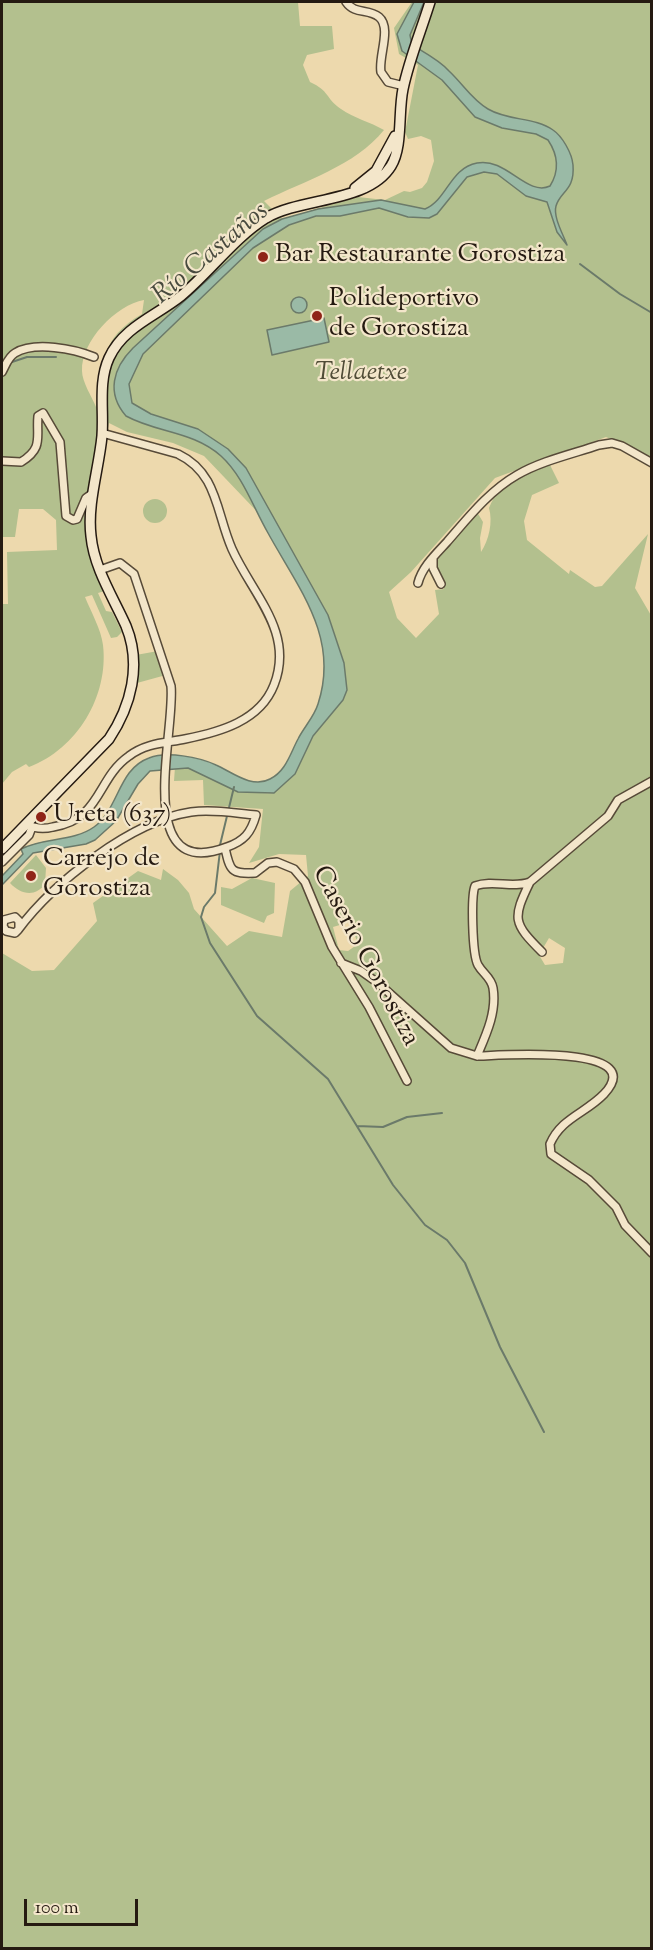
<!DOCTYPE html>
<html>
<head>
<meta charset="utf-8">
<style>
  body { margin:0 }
  #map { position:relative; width:653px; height:1950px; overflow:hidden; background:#edd9ad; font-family:"Sorts Mill Goudy",serif }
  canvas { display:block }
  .frame { position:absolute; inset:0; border:3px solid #251a11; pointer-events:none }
  .scale { position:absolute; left:24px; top:1899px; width:114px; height:27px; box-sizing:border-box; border:3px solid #251a11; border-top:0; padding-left:8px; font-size:18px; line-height:21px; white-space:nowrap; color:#251a11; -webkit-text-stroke:4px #f3e6ca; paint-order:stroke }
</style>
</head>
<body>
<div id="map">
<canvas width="653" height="1950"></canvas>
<div class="frame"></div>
<div class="scale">100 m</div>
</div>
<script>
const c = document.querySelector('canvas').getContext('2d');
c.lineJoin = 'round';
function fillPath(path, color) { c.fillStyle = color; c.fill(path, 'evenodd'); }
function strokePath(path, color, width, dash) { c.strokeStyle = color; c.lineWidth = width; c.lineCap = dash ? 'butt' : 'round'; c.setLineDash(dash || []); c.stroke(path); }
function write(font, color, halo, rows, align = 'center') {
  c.font = font + ' "Sorts Mill Goudy",serif'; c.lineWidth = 4.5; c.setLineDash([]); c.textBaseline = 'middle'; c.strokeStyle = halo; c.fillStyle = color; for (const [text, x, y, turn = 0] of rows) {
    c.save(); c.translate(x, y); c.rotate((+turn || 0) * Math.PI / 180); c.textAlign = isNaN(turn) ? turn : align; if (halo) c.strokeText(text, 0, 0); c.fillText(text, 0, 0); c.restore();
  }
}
const green = new Path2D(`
  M2,2H298L300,26H332L334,49L307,55L303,65L310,82C330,91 325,98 341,109C354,118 370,122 384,130C355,166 304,181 264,201L282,219L358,197L385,200L404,191L410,192L422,188L427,182L434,161L431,140L421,136L408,139L405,132L418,65L399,54L394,28L412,2H651V457L606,437L495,478L411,572L389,592L397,618L416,638L439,614L435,590L444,589L436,567L437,558L477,512L483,522L480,538L481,552C489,540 493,522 489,508C503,476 517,474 549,463L559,483L532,495L524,521L527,540L569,574L570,570L595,587L602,586L648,534L635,588L652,617L651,1948H2V953L32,971L54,970L97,921L93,903L138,871L161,880L163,869L178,880L189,893L194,909L227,946L249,931L282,937L290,891L308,876L306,855L279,854L249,863L259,847L263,809L204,805L203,780L174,781L175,767C212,768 231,796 274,793L295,774L313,736L343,700L347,690L344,663L328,615L286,542L204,456L173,443L127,432L109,423C101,464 89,512 98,553C101,565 107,577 111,589L98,593L106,611L112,612L122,632L117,637L111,638L92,595L85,597C91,612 101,629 103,645C109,696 77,749 29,767L26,764L12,772L2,784V604H8L7,552L57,550L56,520L43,509H19L15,537H2ZM144,300L142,314C100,338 102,365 96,407C92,397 82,382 82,371C81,341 116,305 144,300ZM350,922L358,944L348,951L339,950L333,927ZM549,938L565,948L563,963L545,965L539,955Z
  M143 511a12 12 0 1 1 24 0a12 12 0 1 1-24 0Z
  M158,651L166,675L137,683L136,655Z
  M36,855L46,868L45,884C35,898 20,894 10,883Z
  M252,878L275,883L274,913L267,916L264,923L221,905V887L232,889Z`);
const water = new Path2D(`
  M414,2H424L410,35L412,45C425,53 439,60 449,71C463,84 472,100 488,109C508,121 535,117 553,130C562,136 572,153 573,165C575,191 560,191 556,206C553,217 563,234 567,245L557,232L547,202L526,196L497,174L484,172L467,177L437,214L429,218L408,217L379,208L340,216H316L289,225L253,248L143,354L129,384L132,403L151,414L198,429L228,449L246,468L328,615L344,663L347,690L343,700L313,736L295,774L274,793L238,792L188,768L150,771L138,784L116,821L95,840L86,844L33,853L2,885V876L23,854L21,849C44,837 73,842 94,827C119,809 118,769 149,758C167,751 199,757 216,765C232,772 252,789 270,779C286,771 290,754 298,739C304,727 314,717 318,704C340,637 298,588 268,533C253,507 243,476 221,456C193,431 157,433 126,416C106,393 113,368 133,348L263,229L282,219L318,209L381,200L425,209C447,200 450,168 477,163C506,157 527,197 550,186C560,170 558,155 548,140L536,134L502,128L475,117L442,80L402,51L397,34Z
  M291 305a8 8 0 1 1 16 0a8 8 0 1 1-16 0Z
  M324,318L329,342L272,355L267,330Z`);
const stream = new Path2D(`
  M580,264L620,294L652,313
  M12,362L27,357H56
  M220,845L234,787
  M220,851L215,893L204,907L201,917L210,943L257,1016L328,1079L393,1185L425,1225L447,1240L465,1263L500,1347L544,1432
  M357,1126L383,1127L407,1117L442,1113`);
const street = new Path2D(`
  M346,2C355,15 368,8 379,17C392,28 378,57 381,72L388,82L404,86
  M2,372C6,365 8,357 15,353C35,341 74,349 94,357
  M2,461L21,462C44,448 36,437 38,416L43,413L60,442L66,516L73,520L77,519L86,498L93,493
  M433,558V568L441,584
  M418,583C422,567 436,554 447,542C468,518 489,491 517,475C541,461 572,454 599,445L612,443L622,446L652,463
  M27,824C35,829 45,829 53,827C102,819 96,779 129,756C146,743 165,743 185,739C220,732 260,721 274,685C295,632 252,594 232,549C216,513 218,473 178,454L102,433
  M225,848C230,871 231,874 255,873L268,863L277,862L294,869L305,882L332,947L369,1007L407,1081
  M2,862L29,835L32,827
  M530,882C512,919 513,923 542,952
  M19,928V921L15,917L4,920L3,926L6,931L15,933L18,930C53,883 131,821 191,812C212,809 234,813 256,815C251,833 244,841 227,847C131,884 176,730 171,686L134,574L120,563L100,570
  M341,963L361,971L378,983L451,1048L477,1056C494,1056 652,1043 604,1094C586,1113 561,1118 550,1144L551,1154L589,1180L616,1207L625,1225L652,1253
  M477,1056C486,1035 497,1012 493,988C491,977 483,974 478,965C472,954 471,896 475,886C493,879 512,889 530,882L608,816L618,800L652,781`);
const secondary = new Path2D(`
  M355,188L376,171L395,136
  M2,849L109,739C131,706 142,665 126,626C113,597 94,568 91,536C87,504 99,468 102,436C104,410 98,382 109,358C123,327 156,316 181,296C210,272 234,238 266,218C302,197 368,203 391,166C403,147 398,112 403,89C409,60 421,31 430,2`);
const markers = [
  [263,257,6,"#8f2418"],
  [317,316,6,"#8f2418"],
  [41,817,6,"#8f2418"],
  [31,876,6,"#8f2418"]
];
const poiNames = [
  ["Bar Restaurante Gorostiza",275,257],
  ["Polideportivo",329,301],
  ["de Gorostiza",329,331],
  ["Ureta (637)",53,817],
  ["Carrejo de",43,861],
  ["Gorostiza",43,891]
];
const parkNames = [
  ["Tellaetxe",361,375]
];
const streetNames = [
  ["Caserio Gorostiza",364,957,62]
];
const waterNames = [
  ["Río Castaños",212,255,-40]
];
fillPath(green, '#b3c08e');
fillPath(water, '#9abaa6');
strokePath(water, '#6b7a6a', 1.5);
strokePath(stream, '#6b7a6a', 2);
strokePath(street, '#574a38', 10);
strokePath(secondary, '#251a11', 12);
strokePath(street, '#f3e6ca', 7);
strokePath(secondary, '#f3e6ca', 9);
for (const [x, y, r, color] of markers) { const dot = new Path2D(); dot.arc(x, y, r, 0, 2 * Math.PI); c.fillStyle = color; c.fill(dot); strokePath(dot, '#f3e6ca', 2); }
write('26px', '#251a11', '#f3e6ca', poiNames, 'left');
write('italic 26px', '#504c36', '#f3e6ca', parkNames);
write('26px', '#251a11', '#f3e6ca', streetNames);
write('italic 27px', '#484a3e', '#f3e6ca', waterNames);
</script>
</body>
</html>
